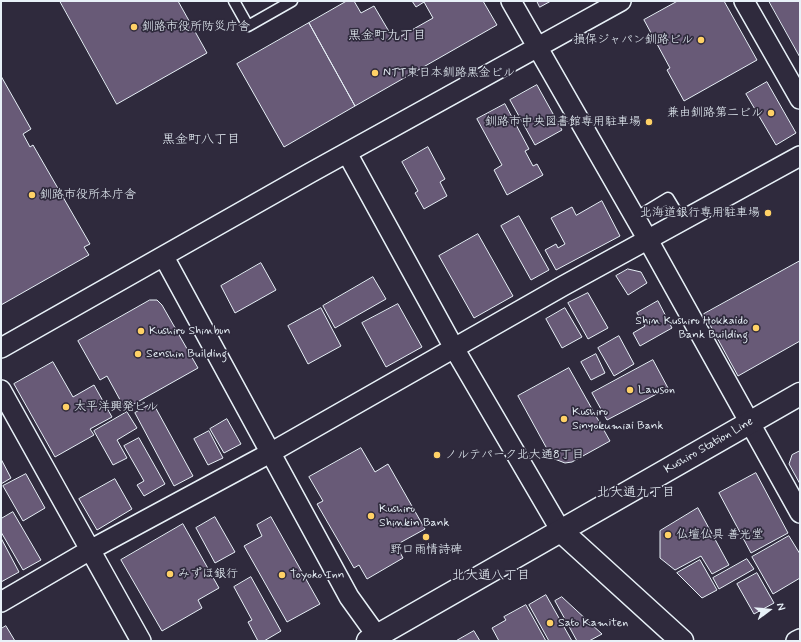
<!DOCTYPE html>
<html>
<head>
<meta charset="utf-8">
<style>
  body { margin:0 }
  #map { position:relative; width:801px; height:642px; overflow:hidden; background:#2f2a3d; font-family:Mynerve,sans-serif }
  canvas { display:block }
  .frame { position:absolute; inset:0; border:2px solid #e8f1f8; pointer-events:none }
  .north { position:absolute; left:749px; top:590px; width:40px; height:40px; -webkit-text-stroke:3px #2f2a3d; paint-order:stroke; rotate:74deg; font-size:11px; font-weight:700; line-height:16px; text-align:center; color:#e8f1f8 }
  .north::after { content:''; display:block; margin:auto; width:14px; height:18px; background:#e8f1f8; clip-path:polygon(50% 0,100% 100%,50% 72%,0 100%) }
</style>
</head>
<body>
<div id="map">
<canvas width="801" height="642"></canvas>
<div class="frame"></div>
<div class="north">N</div>
</div>
<script>
const c = document.querySelector('canvas').getContext('2d');
c.lineJoin = 'round';
function fillPath(path, color) { c.fillStyle = color; c.fill(path, 'evenodd'); }
function strokePath(path, color, width, dash) { c.strokeStyle = color; c.lineWidth = width; c.lineCap = dash ? 'butt' : 'round'; c.setLineDash(dash || []); c.stroke(path); }
function write(font, color, halo, rows, align = 'center') {
  c.font = font + ' Mynerve,"Klee One",sans-serif'; c.lineWidth = 3.5; c.setLineDash([]); c.textBaseline = 'middle'; c.strokeStyle = halo; c.fillStyle = color; for (const [text, x, y, turn = 0] of rows) {
    c.save(); c.translate(x, y); c.rotate((+turn || 0) * Math.PI / 180); c.textAlign = isNaN(turn) ? turn : align; if (halo) c.strokeText(text, 0, 0); c.fillText(text, 0, 0); c.restore();
  }
}
const building = new Path2D(`
  M60,1H178L207,53L117,104Z
  M347,1H354L361,13L374,6L394,40L433,18L424,2L416,7L412,1H483L497,25L355,106L309,23Z
  M537,1H551L540,7Z
  M678,1H724L757,60L684,101L667,70L670,68L644,20Z
  M769,1H800V57Z
  M309,23L355,106L284,147L237,64Z
  M1,76L31,129L23,134L30,147L33,145L90,244L84,247L89,255L1,305Z
  M767,82L796,133L776,145L746,94Z
  M537,85L562,130L535,145L510,100Z
  M505,104L529,149L525,151L533,166L537,164L543,175L507,195L494,170L502,165L477,119Z
  M428,147L445,179L440,182L447,196L424,209L415,193L418,191L402,162Z
  M602,201L620,236L556,270L545,250L556,244L558,248L565,244L551,218L572,207L576,215Z
  M519,216L549,270L531,280L501,226Z
  M478,234L513,296L474,318L439,256Z
  M800,261V341L738,376L704,314Z
  M261,263L276,290L235,313L221,286Z
  M628,269L641,272L647,283L628,295L616,276Z
  M373,277L386,299L335,328L323,306Z
  M588,293L608,328L588,339L568,303Z
  M150,300H157L162,305L198,368L125,409L107,376L100,380L78,341Z
  M658,301L672,328L640,346L633,333L645,326L637,313Z
  M398,304L422,347L386,367L362,323Z
  M321,308L341,346L308,364L288,326Z
  M565,308L582,337L562,348L546,319Z
  M619,336L634,364L614,376L598,348Z
  M596,354L605,373L591,380L581,362Z
  M653,360L668,388L607,420L592,393Z
  M53,362L73,397L94,385L112,417L90,429L94,435L55,457L14,384Z
  M569,368L610,441L572,462L565,463L552,458L518,396Z
  M153,403L193,476L174,486L135,413Z
  M127,412L137,428L117,440L127,458L113,465L94,431Z
  M227,419L241,444L224,453L210,429Z
  M209,431L223,458L208,465L194,439Z
  M139,438L165,484L144,496L137,485L144,481L124,446Z
  M361,448L375,472L388,464L425,529L396,545L403,558L367,579L359,565L354,568L317,504L323,501L309,477Z
  M800,451V484L789,464L792,455Z
  M1,459L11,478L1,484Z
  M756,473L788,533L751,553L719,493Z
  M26,474L45,508L23,521L3,486Z
  M115,479L132,509L97,530L79,499Z
  M698,508L729,565L712,574L701,556L675,570L660,558V531Z
  M13,512L41,560L23,570L1,532V519Z
  M215,517L235,552L215,563L196,528Z
  M271,517L320,604L287,622L244,546L262,536L257,525Z
  M183,524L219,588L198,600L202,608L162,631L121,560Z
  M789,536L800,554V578L773,594L752,557Z
  M1,538L19,572L1,582Z
  M747,559L754,569L719,589L713,578Z
  M700,560L717,590L702,598L677,573Z
  M757,573L774,603L754,614L737,584Z
  M251,577L281,631L264,641H258L248,622L252,620L234,587Z
  M546,595L572,641H549L529,605Z
  M562,597L602,634L589,641H577L555,601Z
  M526,605L546,641H499L492,628L506,620L504,617Z
  M6,626L15,641H1V629Z
  M474,631L480,641H456Z`);
const service = new Path2D(`
  M234,1L248,26L292,1
  M635,218L668,198L682,221`);
const minor = new Path2D(`
  M511,1L648,240L800,513
  M744,1L800,99
  M347,153L454,348L561,531
  M164,257L349,597L377,636
  M1,348L310,173L621,1
  M1,390L141,641
  M1,602L90,550L270,453L563,286L800,156
  M796,641L800,639`);
const primary = new Path2D(`
  M561,531L682,641
  M368,641L800,394`);
const markers = [
  [134,27,4,"#ffd166"],
  [701,40,4,"#ffd166"],
  [375,73,4,"#ffd166"],
  [771,113,4,"#ffd166"],
  [649,122,4,"#ffd166"],
  [32,195,4,"#ffd166"],
  [768,213,4,"#ffd166"],
  [756,328,4,"#ffd166"],
  [141,331,4,"#ffd166"],
  [138,354,4,"#ffd166"],
  [630,390,4,"#ffd166"],
  [66,407,4,"#ffd166"],
  [564,419,4,"#ffd166"],
  [437,455,4,"#ffd166"],
  [371,516,4,"#ffd166"],
  [668,535,4,"#ffd166"],
  [426,537,4,"#ffd166"],
  [170,574,4,"#ffd166"],
  [282,575,4,"#ffd166"],
  [550,623,4,"#ffd166"]
];
const poiNames = [
  ["釧路市役所防災庁舎",142,27],
  ["損保ジャパン釧路ビル",693,40,"right"],
  ["NTT東日本釧路黒金ビル",383,73],
  ["兼由釧路第二ビル",763,113,"right"],
  ["釧路市中央図書館専用駐車場",641,122,"right"],
  ["釧路市役所本庁舎",40,195],
  ["北海道銀行専用駐車場",760,213,"right"],
  ["Shin Kushiro Hokkaido",748,321,"right"],
  ["Bank Building",748,335,"right"],
  ["Kushiro Shinbun",149,331],
  ["Senshin Building",146,354],
  ["Lawson",638,390],
  ["太平洋興発ビル",74,407],
  ["Kushiro",572,412],
  ["Sinyokumiai Bank",572,426],
  ["ノルテパーク北大通8丁目",445,455],
  ["Kushiro",379,509],
  ["Shinkin Bank",379,523],
  ["仏壇仏具 善光堂",676,535],
  ["野口雨情詩碑",426,550,"center"],
  ["みずほ銀行",178,574],
  ["Toyoko Inn",290,575],
  ["Sato Kamiten",558,623]
];
const streetNames = [
  ["Kushiro Station Line",709,446,-30]
];
const neighbourhoodNames = [
  ["黒金町九丁目",387,36],
  ["黒金町八丁目",201,140],
  ["北大通九丁目",636,493],
  ["北大通八丁目",491,576]
];
fillPath(building, '#685a77');
strokePath(building, '#e8f1f8', 1);
strokePath(service, '#e8f1f8', 13);
strokePath(minor, '#e8f1f8', 22);
strokePath(primary, '#e8f1f8', 25);
strokePath(service, '#2f2a3d', 10);
strokePath(minor, '#2f2a3d', 19);
strokePath(primary, '#2f2a3d', 22);
for (const [x, y, r, color] of markers) { const dot = new Path2D(); dot.arc(x, y, r, 0, 2 * Math.PI); c.fillStyle = color; c.fill(dot); strokePath(dot, '#2f2a3d', 1.5); }
write('12px', '#e8f1f8', '#2f2a3d', poiNames, 'left');
write('12px', '#e8f1f8', '#2f2a3d', streetNames);
write('13px', '#e8f1f8', '#2f2a3d', neighbourhoodNames);
</script>
</body>
</html>
